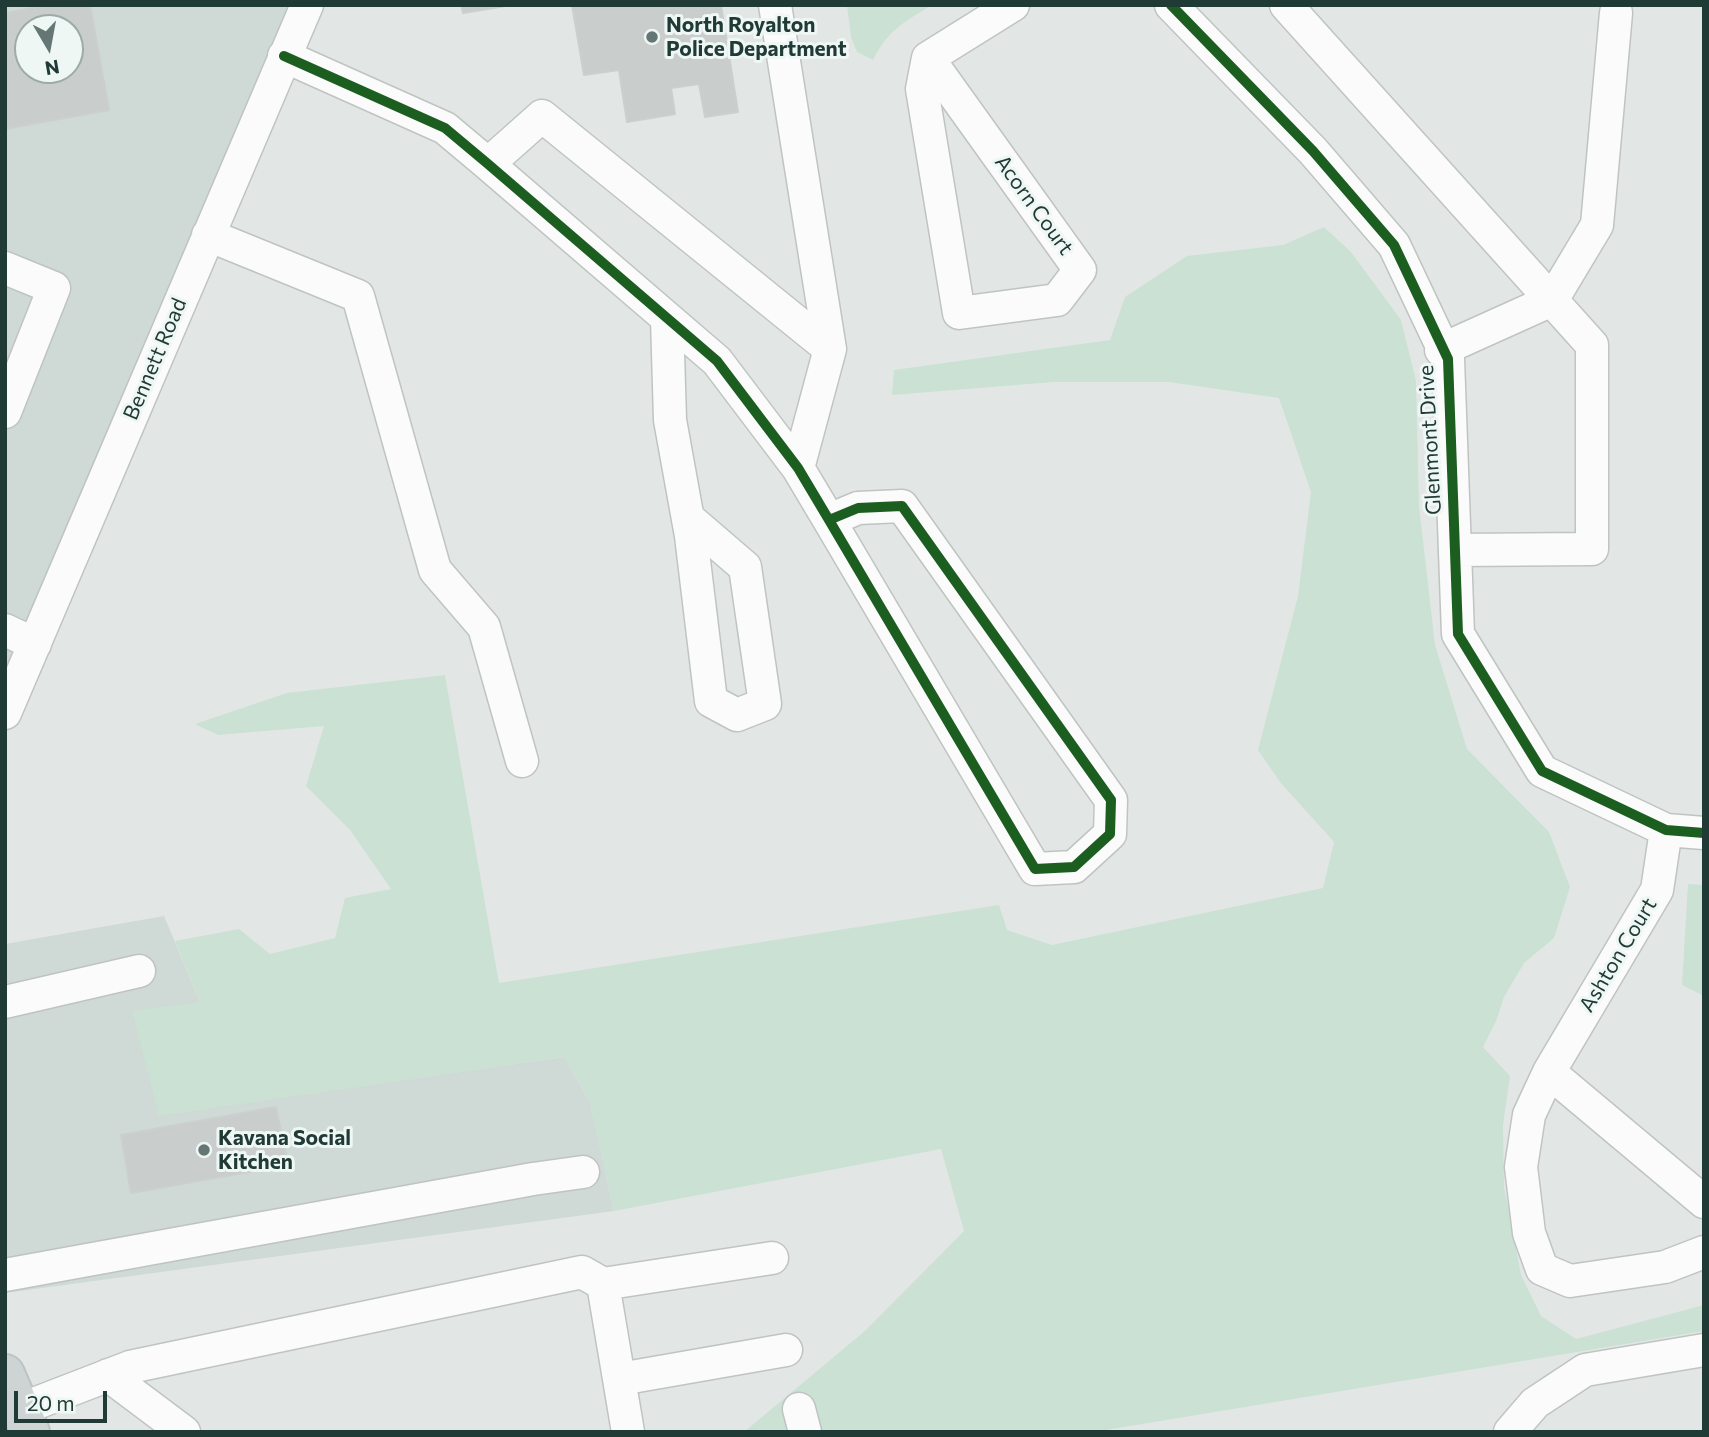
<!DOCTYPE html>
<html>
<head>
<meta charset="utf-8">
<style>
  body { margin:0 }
  #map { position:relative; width:1709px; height:1437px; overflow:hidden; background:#e2e7e6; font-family:Commissioner,sans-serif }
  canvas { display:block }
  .frame { position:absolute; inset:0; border:7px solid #203a36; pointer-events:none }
  .north { position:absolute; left:14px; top:14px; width:70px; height:70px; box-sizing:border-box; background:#eff7f4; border:2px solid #9caba8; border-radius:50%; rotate:170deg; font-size:19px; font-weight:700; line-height:28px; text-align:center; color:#203a36 }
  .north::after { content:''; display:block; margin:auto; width:24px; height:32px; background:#647774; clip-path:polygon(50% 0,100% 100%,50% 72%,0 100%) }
  .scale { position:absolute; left:14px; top:1391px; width:93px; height:32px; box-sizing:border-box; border:4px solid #203a36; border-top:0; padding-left:9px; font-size:21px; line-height:24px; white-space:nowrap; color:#203a36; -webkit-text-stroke:5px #eff7f4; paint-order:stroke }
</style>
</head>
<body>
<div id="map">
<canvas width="1709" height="1437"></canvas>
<div class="frame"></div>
<div class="north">N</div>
<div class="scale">20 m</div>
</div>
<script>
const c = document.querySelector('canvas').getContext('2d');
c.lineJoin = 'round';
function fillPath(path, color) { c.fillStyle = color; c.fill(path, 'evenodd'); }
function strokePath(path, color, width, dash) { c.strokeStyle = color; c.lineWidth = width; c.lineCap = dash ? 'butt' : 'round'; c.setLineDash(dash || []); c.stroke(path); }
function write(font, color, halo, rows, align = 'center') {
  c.font = font + ' Commissioner,sans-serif'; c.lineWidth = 6; c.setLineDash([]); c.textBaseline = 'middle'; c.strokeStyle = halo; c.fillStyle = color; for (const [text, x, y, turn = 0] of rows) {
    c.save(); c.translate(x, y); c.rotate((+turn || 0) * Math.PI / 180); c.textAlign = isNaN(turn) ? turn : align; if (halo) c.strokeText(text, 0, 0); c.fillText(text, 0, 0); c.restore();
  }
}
const built = new Path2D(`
  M5,5H294L5,675ZM28,28H70V70H28Z
  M164,916L200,1002L160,1115L564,1057L590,1102L614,1211L5,1293V944Z`);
const green = new Path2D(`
  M847,5H932C903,23 889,29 873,60L857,52L851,37Z
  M1324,227L1351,252L1401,320L1416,381L1419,506L1435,645L1467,749L1549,832L1570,887L1554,938L1524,963L1504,997L1496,1021L1483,1047L1510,1076L1503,1125L1504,1187L1521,1275L1541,1316L1576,1339L1704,1305V1331L1094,1432H744L866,1330L964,1231L941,1149L614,1211L590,1102L564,1057L159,1116L132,1011L200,1002L175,941L239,929L270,954L335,938L345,898L391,889L350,830L306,786L324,726L218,735L195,724L287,693L445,675L499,983L999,905L1007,930L1052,945L1323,888L1334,842L1280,782L1258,750L1298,596L1311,492L1279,398L1169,382H1054L892,395L894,370L1110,340L1125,297L1187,256L1283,245Z
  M1688,884L1704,885V996L1682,985Z`);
const building = new Path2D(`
  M49,5H90L109,110L5,129V13ZM28,28H70V70H28Z
  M461,5H512L463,13Z
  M572,5H721L738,112L705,117L699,84L671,88L675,114L627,122L619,70L584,75Z
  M276,1107L288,1165L131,1193L121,1135Z`);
const minor = new Path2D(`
  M775,5L830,349L798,468
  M1171,5L1313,151L1394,245L1448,359L1458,634L1542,771L1666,830L1704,833
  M1286,5L1592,345V549L1455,550
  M284,56L445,128L488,164L717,361L798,468L829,520L1035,869L1074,867L1110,834L1111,800L902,506L858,508L829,520
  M928,58L1080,270L1057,300L959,313L922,89L928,58L1013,5
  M488,164L542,116L830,349
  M208,235L358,296L435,570L484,627L522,761
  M5,268L54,288L5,412
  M667,318L670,420L691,536L711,701L737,715L765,704L745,567L688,518
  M1441,350L1552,300L1597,225L1616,13
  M5,630L35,644
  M5,713L307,5
  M1666,830L1657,890L1549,1072L1529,1115L1521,1167L1529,1233L1542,1269L1570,1281L1665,1267L1704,1252
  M5,1002L139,971
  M1549,1072L1704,1202
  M5,1275L533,1179L583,1172
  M603,1284L772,1258
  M108,1375L184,1432
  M620,1379L786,1350
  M21,1409L130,1367L582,1272L603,1284L628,1432
  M799,1409L805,1432
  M1510,1432L1535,1403L1585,1370L1704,1350`);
const major = new Path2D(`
  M5,1374L30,1432`);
const cycleway = new Path2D(`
  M1171,5L1313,151L1394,245L1448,359L1458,634L1542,771L1666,830L1704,833
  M284,56L445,128L488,164L717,361L798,468L829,520L1035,869L1074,867L1110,834L1111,800L902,506L858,508L829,520`);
const markers = [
  [652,37,7,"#647774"],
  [204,1150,7,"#647774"]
];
const poiNames = [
  ["North Royalton",666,25],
  ["Police Department",666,49],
  ["Kavana Social",218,1138],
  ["Kitchen",218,1162]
];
const streetNames = [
  ["Acorn Court",1034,205,54],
  ["Bennett Road",155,359,-67],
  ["Glenmont Drive",1430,440,-93],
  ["Ashton Court",1618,955,-59]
];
fillPath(built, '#cfd9d6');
fillPath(green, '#cae1d4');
fillPath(building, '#c9cecd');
strokePath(building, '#cbd0cf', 2);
strokePath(minor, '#bfc4c3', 35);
strokePath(major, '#bbc4c3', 42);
strokePath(minor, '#fbfbfb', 32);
strokePath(major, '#cdd4d3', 38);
strokePath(cycleway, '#1b5e20', 10);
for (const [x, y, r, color] of markers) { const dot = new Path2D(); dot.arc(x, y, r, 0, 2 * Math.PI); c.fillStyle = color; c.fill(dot); strokePath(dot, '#eff7f4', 2.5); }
write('bold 21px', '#203a36', '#eff7f4', poiNames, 'left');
write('21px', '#203a36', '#eff7f4', streetNames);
</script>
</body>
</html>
